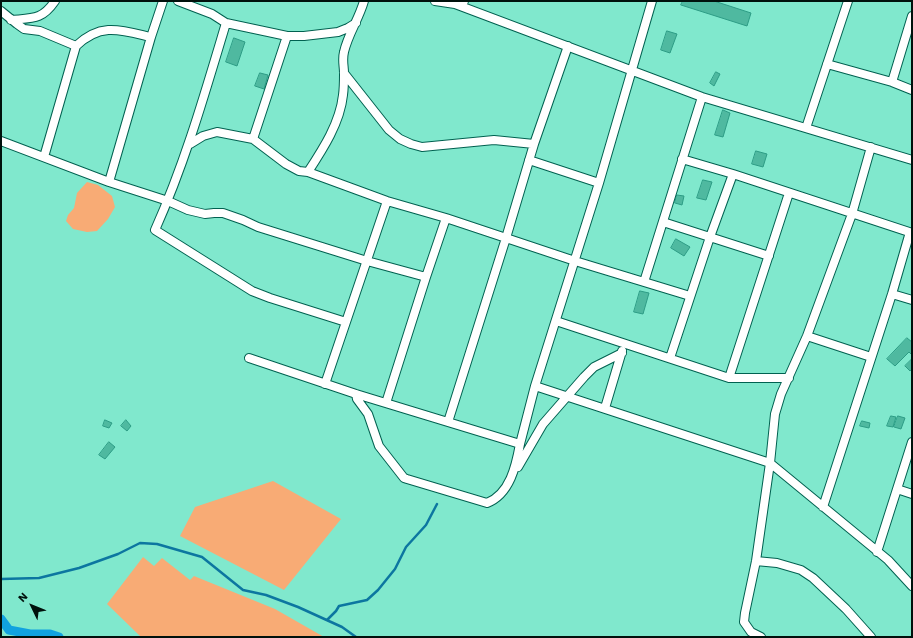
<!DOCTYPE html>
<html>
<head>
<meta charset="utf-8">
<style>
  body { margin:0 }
  #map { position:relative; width:913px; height:638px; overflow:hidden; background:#80e8cd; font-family:"Work Sans",sans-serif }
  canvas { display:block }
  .frame { position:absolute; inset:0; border:2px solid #00110c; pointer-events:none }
  .north { position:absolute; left:12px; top:586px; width:40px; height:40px; -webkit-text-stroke:3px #80e8cd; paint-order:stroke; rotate:313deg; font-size:11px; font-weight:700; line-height:16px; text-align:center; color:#00110c }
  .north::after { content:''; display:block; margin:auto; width:14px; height:18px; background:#00110c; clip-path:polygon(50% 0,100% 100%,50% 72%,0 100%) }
</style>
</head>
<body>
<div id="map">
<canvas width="913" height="638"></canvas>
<div class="frame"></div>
<div class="north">N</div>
</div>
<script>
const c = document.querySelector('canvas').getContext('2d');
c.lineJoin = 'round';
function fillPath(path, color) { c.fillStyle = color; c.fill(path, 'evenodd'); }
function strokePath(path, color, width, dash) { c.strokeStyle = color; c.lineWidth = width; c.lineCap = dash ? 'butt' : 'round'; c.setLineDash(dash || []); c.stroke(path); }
const green = new Path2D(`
  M87,182L98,185L112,196L115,207L108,219L97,231L87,232L73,229L66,221L68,215L74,208L77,193Z
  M273,481L341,519L284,590L180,536L195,507Z
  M143,557L154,566L162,558L190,580L194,576L275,609L324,637H141L107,604Z`);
const stream = new Path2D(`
  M1,579L39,578L79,568L118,554L140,543L157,544L202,557L243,590L266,595L298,607L342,627L356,637
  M327,620L336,611L339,606L367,600L378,590L395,569L406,547L426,525L437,504`);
const canal = new Path2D(`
  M1,619L9,630L30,634H50L59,637`);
const building = new Path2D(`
  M683,1H714L751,13L747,26L681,5Z
  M667,31L677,34L670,53L661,50Z
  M234,38L245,42L237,66L226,62Z
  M716,72L720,74L714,86L710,83Z
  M260,73L268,75L264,89L255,86Z
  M723,110L730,113L723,137L715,135Z
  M756,151L767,154L763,167L752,164Z
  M703,180L712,182L706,200L697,198Z
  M677,195L684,196L682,205L675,203Z
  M676,239L690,247L684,256L671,248Z
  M640,291L649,293L643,314L634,312Z
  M907,338L912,342V355L909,352L895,366L887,359Z
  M912,359V369L910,371L905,366Z
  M891,416L896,417L893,427L887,426Z
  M898,416L905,418L901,429L894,427Z
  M105,420L112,423L109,428L103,426Z
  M126,420L131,426L127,431L121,426Z
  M862,421L870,423L869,428L860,426Z
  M109,442L115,447L105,459L99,455Z`);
const minor = new Path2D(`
  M178,1L212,14L226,23L287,36H304L338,32L348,28L356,23
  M435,1L455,4L464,1
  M455,4L702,97L912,160
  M1,11L17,24L24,29L40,31L76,46C101,22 121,30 151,37
  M11,20C33,18 42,20 55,1
  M226,23C205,93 185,163 155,230L252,291L270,298L346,322
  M827,64L892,82L912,90
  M344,73L389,130L400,139L411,144L422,147L494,140L534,144
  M892,82L912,16
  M806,128L848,1
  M253,139L287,36
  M1,141L109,182L168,201L188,210L205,214L214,213H223L243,220L258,227L367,261L426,277
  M190,144L203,136L217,132L253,139L286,164L299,171L308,172L387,201L446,218L575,261L690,296
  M44,157L76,46
  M682,159L733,174L912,233
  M529,160L599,183
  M308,172C323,149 340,123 343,95C344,88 344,80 344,73C344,66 342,60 344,52C348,34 359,19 364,1
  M109,182L151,37L163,1
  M663,222L769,256
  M644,282L702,97
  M892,294L912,300
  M556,321L729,378H789
  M807,336L871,357
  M249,358L356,394L520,444L535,386L599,183L652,1
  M670,358L710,237L733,174
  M729,378L789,193
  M325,384L387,201
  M535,386L770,463L888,560L912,586
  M356,394L357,399L368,414L379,446L404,478L407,479L487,503C510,494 516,466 520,444
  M386,403L426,277L446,218
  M605,408L622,351
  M448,422L506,238L534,144L568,46
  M518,467L543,424L584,377L594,367L622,353
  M897,489L912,494
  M823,507L892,294L910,232
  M877,552L912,442
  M756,561L777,563L801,570L813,578L846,609L871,637
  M761,637L751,632L744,622L745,613L756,561L770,463L775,414L781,394L807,336L852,214L871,147`);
fillPath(green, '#f8ab75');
strokePath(stream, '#0c76a0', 2.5);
strokePath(canal, '#11a2df', 9);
fillPath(building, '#4fb9a0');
strokePath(building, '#2d9c85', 1);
strokePath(minor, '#006150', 10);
strokePath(minor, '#fff', 8);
</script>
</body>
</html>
